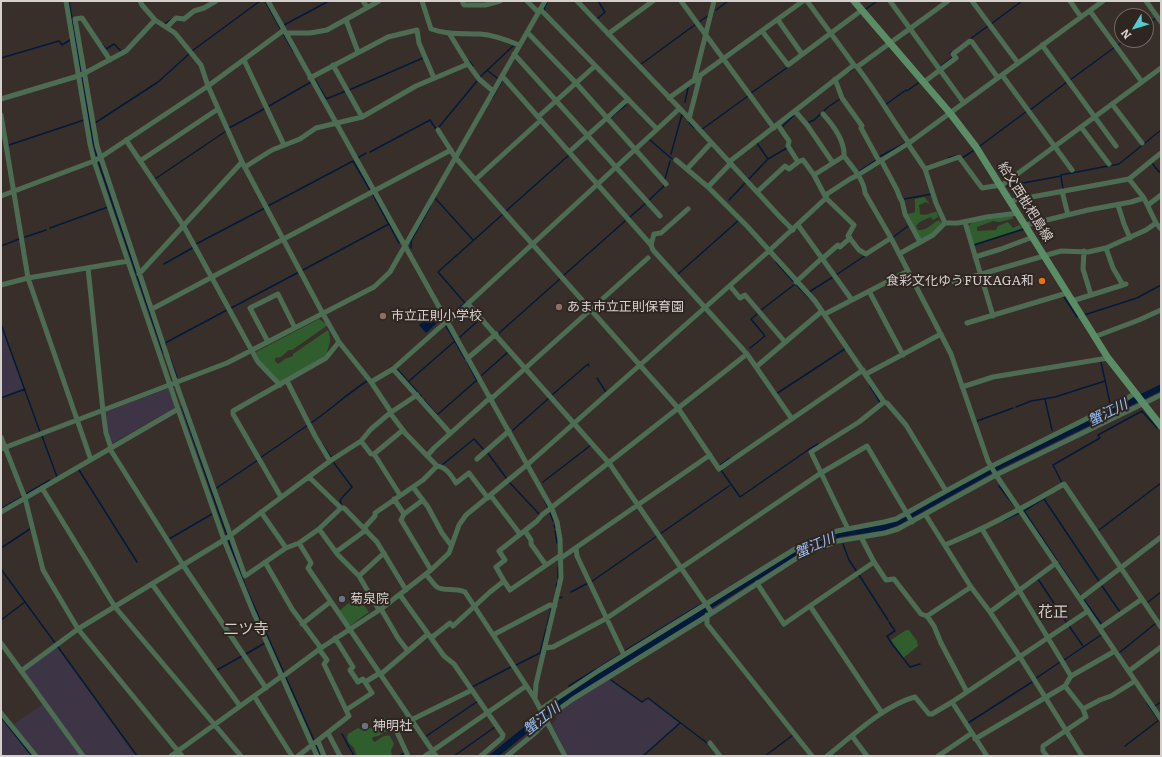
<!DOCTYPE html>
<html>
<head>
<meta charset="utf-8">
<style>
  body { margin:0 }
  #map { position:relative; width:1162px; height:757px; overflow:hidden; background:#392f2a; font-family:Literata,serif }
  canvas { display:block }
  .frame { position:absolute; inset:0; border:2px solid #d6d0cd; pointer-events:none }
  .north { position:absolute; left:1114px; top:8px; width:40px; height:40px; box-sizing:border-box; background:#2f2521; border:1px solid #726966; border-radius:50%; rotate:232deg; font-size:11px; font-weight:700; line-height:16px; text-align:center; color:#d6d0cd }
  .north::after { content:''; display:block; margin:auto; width:14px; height:18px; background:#52cdcf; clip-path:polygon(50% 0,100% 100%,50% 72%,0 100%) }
</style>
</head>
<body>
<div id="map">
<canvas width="1162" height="757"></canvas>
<div class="frame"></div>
<div class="north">N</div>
</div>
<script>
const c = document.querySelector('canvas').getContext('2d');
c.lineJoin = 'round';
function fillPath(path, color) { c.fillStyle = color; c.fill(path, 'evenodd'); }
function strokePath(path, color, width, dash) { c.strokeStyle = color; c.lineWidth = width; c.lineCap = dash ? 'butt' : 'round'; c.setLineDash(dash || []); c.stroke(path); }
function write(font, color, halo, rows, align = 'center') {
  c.font = font + ' Literata,"Noto Sans JP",serif'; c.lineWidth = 4; c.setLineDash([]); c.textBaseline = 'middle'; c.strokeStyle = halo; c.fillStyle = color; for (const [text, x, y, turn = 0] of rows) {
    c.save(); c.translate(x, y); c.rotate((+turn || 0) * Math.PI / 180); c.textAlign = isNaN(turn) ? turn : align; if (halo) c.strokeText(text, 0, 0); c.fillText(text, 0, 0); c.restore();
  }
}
const industrial = new Path2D(`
  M1,327L24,389L1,397Z
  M169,388L176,407L111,444L108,433L106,412Z
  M56,646L136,756H86L24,671Z
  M608,679L642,703L648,698L679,723L642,756H568L552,725L557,719L555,716L572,703Z
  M43,704L80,756H39L13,725Z
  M1,718L31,756H1Z`);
const green = new Path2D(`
  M924,197L930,204L926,202L919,205L920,214C927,217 931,211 937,212L938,217L933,220L931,217C926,219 919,221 916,226L918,230C927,231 932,223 939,220L942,223L934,232L920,240L908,214L915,212V199Z
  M1014,215L1012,219L999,222L993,221L977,227V231L996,230L998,226L1008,222L1013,228L1019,225L1022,228L1021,229L974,244L969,229V226L972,222Z
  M319,319L328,325L292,350H289L281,357L275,358V361L278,364L285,359L293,356V354L328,330C332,338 329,347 326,355L280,382L260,361L256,352Z
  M351,601L354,606L357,605L359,607L363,604L369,612L351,625H349L339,611Z
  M906,630H909L917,641L918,646L903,658L891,640Z
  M385,718L389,724L390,729L378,736L373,737L372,739L374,742C380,740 383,734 390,736L394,744L391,750L392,756H357L354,748L348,742L347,737L348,734L358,728L364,731L367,730Z`);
const water = new Path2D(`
  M432,313L439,321L426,333L419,325Z
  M1161,384V391L996,471L899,525L886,530L840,537L799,554L712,608L709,612L548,716L499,756H488L564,695L796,550L838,533L885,524L990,468Z`);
const stream = new Path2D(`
  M69,1L81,73
  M265,1L280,28
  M866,9L877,1
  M545,10L544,9L547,3
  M716,10L728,1
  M597,19L605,12L598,1
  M699,22L709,15
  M164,24L171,20
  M991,24L1022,1
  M284,25L329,1
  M1146,25L1156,18
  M284,35L293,51
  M970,39L988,26
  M102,44L106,49L114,44L121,51
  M1117,46L1125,40
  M192,51L260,1
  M1,58L59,41L62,45L70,40
  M469,61L473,66
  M640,65L696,24
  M941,66L953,57L950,53L952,52
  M488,71L497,78
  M849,72L854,68
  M82,76L94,148L97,157
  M480,77L513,46
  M315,80L326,99L346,91
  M1070,80L1115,47
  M349,90L423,58
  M751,93L788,67
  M492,98L503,79
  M685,102L688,88
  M269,106L311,82
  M886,106L885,105L906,90L907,91L918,83
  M1030,110L1067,82
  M611,117L626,105
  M688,121L694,128
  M95,123L158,82L189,54
  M807,123L814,120L828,107L840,99
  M439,127L477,81
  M782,127L793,116
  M229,128L264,109
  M701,130L748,96
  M650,140L672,159
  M757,143L768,159
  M9,145L84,120
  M980,146L1027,111
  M370,152L430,120L436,129
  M671,154L682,114L683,116
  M879,157L905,143
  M358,158L366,153
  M948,158L959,155
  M962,158L973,151
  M98,161L163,352
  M1152,163L1159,172L1161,170
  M858,172L876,160
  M1061,176V175L1119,164L1161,130
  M155,179L226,131
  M665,179L670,161
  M748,180L768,159L787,148
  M1007,186L1061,176L1063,189
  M373,195L399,243
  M435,198L473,240
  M904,199L932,194
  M649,200L663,187L664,184
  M729,200L746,182
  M268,206L353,161L370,190
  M506,211L569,155
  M630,217L646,203
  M50,228L108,207
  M25,237L46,230
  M892,238L908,226
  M196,244L265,208
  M974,245L1024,229
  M1,246L19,239
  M411,248V241L430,207
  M776,262L792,280L809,298
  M164,264L194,247
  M303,270L389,224
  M678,274L739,220
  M836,275L866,255
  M563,276L625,221
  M809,292L833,277
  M1064,297L1077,317
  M231,308L299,272
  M760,311L795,284
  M1084,315L1137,298L1161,285
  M450,316L465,303L438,272L503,214
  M1,324L40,432
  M446,326L465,359
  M498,334L561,278
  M460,337L480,319
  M166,345L165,343L227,310
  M750,348L765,336L751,319L757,314
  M170,358L177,377
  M467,362L477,381
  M1101,362L1110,403
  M397,369L421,396
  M482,375L508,352V351
  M597,378L606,392
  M408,382L455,341
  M870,386L880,402L879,403
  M776,394L845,349
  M552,395L588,364L589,366
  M1,398L25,389
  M1045,399L1052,430
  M424,400L437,415L477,380
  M182,407L227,536
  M1016,407L1031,401L1055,397L1105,381
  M311,423C330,410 347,394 367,381
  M977,423V421L1013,408
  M513,430L549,398
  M42,436L57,477
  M322,444L331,457
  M487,452L507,479
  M260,458L308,425
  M334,463L352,487L340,500L341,504
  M442,465L474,439L484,450
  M720,465L730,458
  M79,470L137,562
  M721,470L740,497L808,450L818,444
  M543,482L591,445
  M510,483L539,514
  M1062,483L1053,465L1100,438L1098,435L1142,411L1157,428
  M999,486L1016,508
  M215,489L258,460
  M26,494L50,480
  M1049,495L1024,511L1080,595
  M544,499L548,508
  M1044,499L1099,581
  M1,509L22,497
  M550,513L553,521
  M1004,520L1019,513
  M554,525L555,528
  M1099,530L1161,483
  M555,531L557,543
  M660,534L729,486
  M169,539L212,514
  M228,539L246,588L321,756
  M843,544L849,560L857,572
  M1,548L30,529
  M1,569L55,643
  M859,575L888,620
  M558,578V567
  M1038,579L1067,623
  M591,582L657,536
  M1102,586L1120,612
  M556,587L557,583
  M571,592L588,583
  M560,598L562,597
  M1084,600L1102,625
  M1148,602L1161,592
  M1,620L25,602
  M889,622L895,631L887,636L892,644L910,667L920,664
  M547,626L551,609
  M1069,626L1083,646
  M58,647L137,756
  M625,651L703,603L702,602
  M1119,653L1156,623
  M246,654L265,643
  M1064,660L1101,635
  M516,665L540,653L546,629
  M217,670L242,656
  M1035,679L1060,662
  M611,680L642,702L648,698L707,743
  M569,686L621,654
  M472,687L511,667
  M1155,706L1161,702
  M1,717L32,756
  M968,723L1032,682
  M342,734L354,756
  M425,737L478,701
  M1125,746L1159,720L1147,703
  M399,756L404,753
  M454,756L495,727
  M643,756L680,723
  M765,756L793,735`);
const street = new Path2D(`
  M66,1L90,144L94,161L178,409L224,540L252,609L317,756
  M140,1L142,5L155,20L175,33L201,65L208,86L242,162L323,314L339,342L371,382L391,412
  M268,1L552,509L557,522L560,539L561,578L536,684L535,699
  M363,1L367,7
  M422,1L431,29C448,35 463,33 480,34C494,35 507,40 519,45
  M462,1L464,5H485L500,1
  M527,1L538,12
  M577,1L686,115L780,217L793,230
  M681,1L774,128
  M807,1L854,65
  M890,1L964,103
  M972,1L1018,63
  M1070,1L1081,17
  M1146,1L1161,22
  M540,9L657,129
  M1090,11L1142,82
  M346,20L358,52
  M778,20L802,54
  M167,27L176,18L184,19L194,11L204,8L216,1
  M762,31L788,65L862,10
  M527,32L576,83L666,184
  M286,33H310L327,30L379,1
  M449,33L468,64L479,79L493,91
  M608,34L653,1
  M1042,45L1116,146
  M514,54L660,216
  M110,60L82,18L75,19L97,146L176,383L245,576L286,548L299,543L319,529L341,508
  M244,60L284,145
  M333,65L362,117
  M857,67C876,91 891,118 909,143
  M1002,75L1072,170
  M502,76L651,245L653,250L747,354L792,419
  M310,78L388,37L417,30L419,43L434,78
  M835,79L842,98L862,126L861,128L879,161
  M694,81L714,1
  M924,82L956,58L953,54L970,41L972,42L998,78
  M669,98L803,1
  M1,99L78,76L85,73L126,51L155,20
  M1112,104L1142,143
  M795,111L807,125L833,163
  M823,114C833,125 845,140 844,156
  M1,115L28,278L91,460
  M538,117L595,66
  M689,119L700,76
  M778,125L789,141L788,146L798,162L803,160L814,175L826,198L854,225L848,236L859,250L866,254L891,238
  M1081,127L1109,164
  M438,130L455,157L678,408L719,469L863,370
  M126,140L183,225L258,362L280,385
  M908,144L925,169L936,203L945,223H958L987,217L1018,213
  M569,152L628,99
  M676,160L708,187L747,226L815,301L884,402L859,422L811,452L848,529
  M881,160L897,190L900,198L902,201L905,214L920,242
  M140,161L218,109
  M729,162L854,65L857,67L948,1
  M245,167L272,150L300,139L316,128L362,117L416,86L468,64
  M687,169L711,143
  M925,169L959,157L982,188L1001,185
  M814,175L844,156C852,167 864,179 865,193L891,238L951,354L988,461L996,475L1161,719
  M475,180L541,120
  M1001,186L1161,68
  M708,187L730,164
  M1062,191L1068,215
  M757,192L785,166L789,169L798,162
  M1,196L94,161L101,157L208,86L284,30
  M1144,198L1129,179L1161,153
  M1010,201L1129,179
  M1118,205L1124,224L1130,238
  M1148,205L1161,195
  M965,222L993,316
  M798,225L852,300
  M1026,225L1088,210L1131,202L1144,198L1156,223L1161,229
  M651,245L654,234L661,233L688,209
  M1106,248L1113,268L1123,285
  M1084,251L1083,269L1091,295
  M899,254L933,235L945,223
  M975,257L1001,249L1033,237
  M822,259L838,245L840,247L850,238
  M88,268L103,411L106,433L111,448
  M139,274L242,162
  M796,282L822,258
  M954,282L1061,251L1088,252L1106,248L1146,230L1156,223
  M1,285L28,278L128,261
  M730,286L740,298L745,295L785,342
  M869,291L903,355
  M1072,301L1126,284
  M468,304L609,463L712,613
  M152,309L451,150
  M825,314L908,271
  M448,322L679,109
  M967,323L1067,293
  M1094,337L1139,320L1161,310
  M268,342L250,308L278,294L295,328
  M468,358L496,334
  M756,367L822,311
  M393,369L450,433
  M866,374L941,334
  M287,381L315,436L330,461
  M371,382L393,369L447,321
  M962,387L993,377L1108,358
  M491,399L648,258
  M1,437L25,498L43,570L78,629L182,756
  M361,441L371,454H374L403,430
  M1,449L227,363L374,287L390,272L545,1
  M110,449L183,565L266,688
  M374,454L400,495
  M427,456L434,448L491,397
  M477,459L509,431
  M437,466C446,467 451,475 456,483L469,473L488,498
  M309,477L341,508H344L377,542L406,590
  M413,487L428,507L442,533L451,545
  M42,488L115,607L241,756
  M946,491L992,466L1126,399L1135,393
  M491,496L520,534
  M281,497L233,414V411L326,358L339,342
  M394,499L404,514L401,520L431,570
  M1,512L178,409
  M261,512L286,548
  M404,514L423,500
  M925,514L971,587L990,612L1020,657L1082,756
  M364,528L375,516V513L423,480L437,466L406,434L390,413
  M319,529L338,555L359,576L379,610
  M982,529L1071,676
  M525,531L531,540V544L546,565
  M861,537L874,562L886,580L894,579L921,614L927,616L934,626L941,643L967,692
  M299,543L310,561L311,563L308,568L436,756
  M945,545C986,528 1025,507 1064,484L1161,627
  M576,548L577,556L624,655
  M336,552L366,530
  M561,558L710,455
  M265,562L292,609L321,648
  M426,575C430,578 433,584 437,587C444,592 455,587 465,592L535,699L565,756
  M359,576L384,553
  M504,581L496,567L505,560L499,551L537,521L542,515L747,354
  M757,583L784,624L810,606L882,713
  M152,584L240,706
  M400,595L444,656L454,664L503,735L502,738L481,756
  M1080,599L1161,537
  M810,606L874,562
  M381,609L398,638L408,651
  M990,612L1056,563
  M707,615V624L812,756
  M927,616L971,587
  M302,624L330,602
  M1100,628L1142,599
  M493,635L550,605L555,606
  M335,638L353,667L350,670L358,682L363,679L372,693L346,710
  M431,638L450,623L453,626L490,592L504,581L510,590L561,555
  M1,643L83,756
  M545,648L553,647L607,618L821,473L867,446L912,522
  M21,671L78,629L224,540L330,461L361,441L371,429L390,413L417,395
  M1129,671L1161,647
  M381,674L428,634
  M282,677L321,648L381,609L431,570L449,553L459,525L466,515L528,464L770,250L826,198L827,194L850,179L858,175L909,143L1103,1
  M365,682L380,673
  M254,696L292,756
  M952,702L987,756
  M541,709L598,671L795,549L837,531L884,522L896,519L946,491L906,425L887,403L884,402
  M1083,709L1100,700L1111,696L1135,681
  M1,713L36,756
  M328,733L340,756
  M852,736L867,756
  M975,739L1065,686L1071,676L1115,651
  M318,741L324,756
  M710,743L720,756
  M171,756L282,676
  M298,756L349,716L324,664L327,660L319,649
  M408,756L396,730L411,720L472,690
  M425,756L526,686
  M507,756L535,733L547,721L551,715L573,699L712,613L800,556L838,541L885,533L898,529L996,475L1161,395
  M827,756C851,737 886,704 915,697L929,714H932L952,702L1088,611
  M938,756L972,733
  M1047,756L1043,751V746L1086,717L1083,709L1065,686`);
const secondary = new Path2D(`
  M854,1L950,113L976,147L1108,358L1161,426`);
const markers = [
  [1042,281,4,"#e8710a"],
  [559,307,4,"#8d6e63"],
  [383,316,4,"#8d6e63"],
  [342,599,4,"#6b7280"],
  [365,726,4,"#6b7280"]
];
const streetNames = [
  ["給父西枇杷島線",1025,202,58]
];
const poiNames = [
  ["食彩文化ゆうFUKAGA和",1034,281,"right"],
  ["あま市立正則保育園",567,307],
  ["市立正則小学校",391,316],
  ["菊泉院",350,599],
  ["神明社",373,726]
];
const waterNames = [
  ["蟹江川",1108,413,-26],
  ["蟹江川",815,546,-24],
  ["蟹江川",542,719,-38]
];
const quarterNames = [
  ["花正",1053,613],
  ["二ツ寺",246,630]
];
fillPath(industrial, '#3d3545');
fillPath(green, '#305d2e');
fillPath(water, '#011a3b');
strokePath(stream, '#011a3b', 1.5);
strokePath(street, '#4d6c54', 5);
strokePath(secondary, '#5a8d66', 7);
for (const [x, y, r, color] of markers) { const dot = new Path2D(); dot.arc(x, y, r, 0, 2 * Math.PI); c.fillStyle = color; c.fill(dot); strokePath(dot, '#2f2521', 1.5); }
write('13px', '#d6d0cd', '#2f2521', streetNames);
write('13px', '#d6d0cd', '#2f2521', poiNames, 'left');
write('italic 14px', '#99c2f8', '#2f2521', waterNames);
write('15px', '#d6d0cd', '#2f2521', quarterNames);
</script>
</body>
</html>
